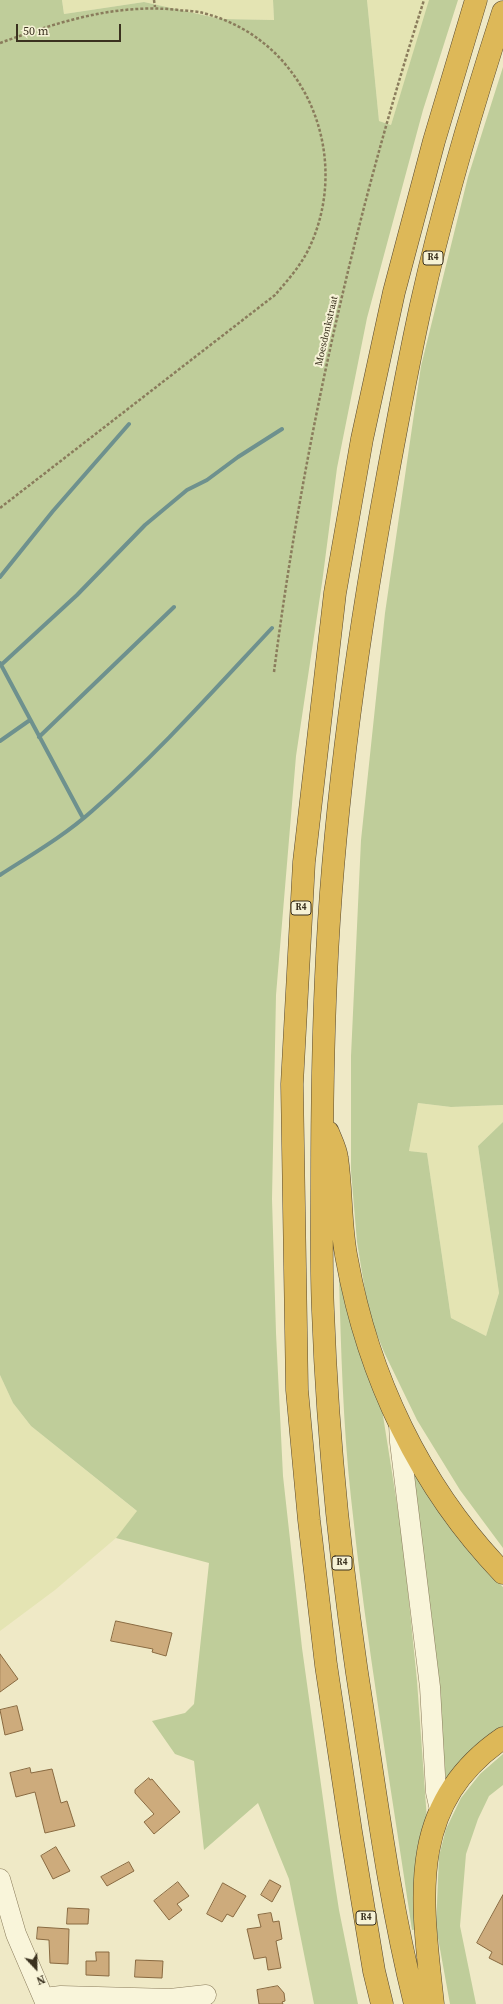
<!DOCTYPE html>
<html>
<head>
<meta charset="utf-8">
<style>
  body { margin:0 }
  #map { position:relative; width:503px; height:2004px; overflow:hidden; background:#efe9c6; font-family:"Source Serif 4",serif }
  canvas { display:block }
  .north { position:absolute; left:16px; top:1948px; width:40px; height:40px; -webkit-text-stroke:3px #f6f2d6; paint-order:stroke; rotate:158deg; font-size:11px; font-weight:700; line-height:16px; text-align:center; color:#3a311f }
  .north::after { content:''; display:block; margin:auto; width:14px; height:18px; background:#3a311f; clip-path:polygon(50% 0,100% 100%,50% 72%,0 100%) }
  .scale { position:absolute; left:16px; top:24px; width:105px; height:18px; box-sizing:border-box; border:2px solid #3a311f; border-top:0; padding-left:5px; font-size:12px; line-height:14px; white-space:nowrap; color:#3a311f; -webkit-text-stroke:3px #f6f2d6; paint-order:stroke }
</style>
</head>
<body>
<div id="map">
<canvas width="503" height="2004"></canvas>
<div class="north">N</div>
<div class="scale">50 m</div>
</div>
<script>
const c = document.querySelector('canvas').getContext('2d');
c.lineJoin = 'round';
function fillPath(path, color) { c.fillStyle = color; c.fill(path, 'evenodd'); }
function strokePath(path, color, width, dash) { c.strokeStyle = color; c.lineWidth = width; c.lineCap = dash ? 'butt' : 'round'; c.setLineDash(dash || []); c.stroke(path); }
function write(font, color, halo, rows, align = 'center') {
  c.font = font + ' "Source Serif 4",serif'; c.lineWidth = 4; c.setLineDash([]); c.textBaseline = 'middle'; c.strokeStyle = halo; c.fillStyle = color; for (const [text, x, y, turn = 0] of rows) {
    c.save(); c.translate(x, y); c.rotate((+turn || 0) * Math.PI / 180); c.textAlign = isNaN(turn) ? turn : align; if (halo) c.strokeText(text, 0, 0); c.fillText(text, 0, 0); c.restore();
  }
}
const farmland = new Path2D(`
  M62,0H273L274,20L221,19L144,2L64,14Z
  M367,0H430L391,125L379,121Z
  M418,1103L451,1107L503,1105V1122L478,1146L499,1293L486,1336L451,1318L427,1153L409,1151Z
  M0,1375L13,1403L31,1426L138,1512L116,1538L55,1590L0,1631Z`);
const green = new Path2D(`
  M0,0H62L64,14L144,2L221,19L274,20L273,0H367L379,121L391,125L429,0H458L423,110L367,318L337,468L322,583L296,756L276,995L272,1199L276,1333L283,1476L302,1648L334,1878L339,1910L358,2004H314L289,1879L258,1803L204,1850L194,1761L175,1754L152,1721L185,1713L194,1704L209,1563L116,1538L137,1511L31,1426L13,1403L0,1375Z
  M503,67V1105L451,1107L418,1103L409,1151L427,1153L451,1318L486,1336L499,1293L478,1146L503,1122V1548L460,1490L417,1420L384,1352L369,1315L357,1242L351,1171V1056L361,840L385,613L421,366L468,177Z
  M339,1276H341L381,1403L403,1542L417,1681L427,1820L418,1929L412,1930C391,1786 366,1642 351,1498C343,1424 341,1350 339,1276Z
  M412,1465L491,1575L503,1587V1729L446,1781L432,1621Z
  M503,1754V1785L489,1796L478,1819L466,1854L460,1926L476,2004H450L436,1927L439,1856L446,1829L461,1798L480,1774Z`);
const stream = new Path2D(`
  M0,577L53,511L129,424
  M0,663L83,818
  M1,665L77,595L145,525L187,490L207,480L238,457L282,429
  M39,737L174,607
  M0,741L30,720
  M0,875C31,855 64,836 92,811C156,755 214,690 272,628`);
const building = new Path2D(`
  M116,1621L172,1633L166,1656L152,1652L153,1649L111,1641Z
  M0,1654L18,1679L0,1692Z
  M17,1706L23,1730L5,1735L0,1710Z
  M30,1768L31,1773L52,1769L61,1803L67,1801L75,1826L45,1833L35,1792L16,1797L10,1773Z
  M149,1778L150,1780L152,1779L180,1812L154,1834L144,1822L154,1814L135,1793V1790Z
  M56,1847L70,1871L53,1879L41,1856Z
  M129,1862L134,1871L107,1886L101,1877Z
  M270,1880L281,1886L272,1902L261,1895Z
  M178,1882L189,1896L177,1904L182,1910L169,1920L154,1901Z
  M223,1883L246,1896L233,1917L227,1914L222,1922L207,1914Z
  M503,1895V1965L489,1958L492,1952L477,1943Z
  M68,1908L89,1909L88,1924H67Z
  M271,1913L273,1922L279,1921L282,1939L276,1941L281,1968L268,1970L266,1957L254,1959L247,1929L261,1927L258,1915Z
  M38,1927L69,1929L68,1964L50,1963L49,1940L37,1939Z
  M96,1952H109V1976L86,1975V1961H96Z
  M136,1960L163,1961L162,1978L135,1977Z
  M278,1986L284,1993L285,2001L282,2002L283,2004H259L257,1990Z`);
const path = new Path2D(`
  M154,0L155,7
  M0,43C58,22 116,3 179,10C187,11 196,11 203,13C303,38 352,151 311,244C303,263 288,280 275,295L0,508
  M274,672C303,445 354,219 424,0`);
const minor = new Path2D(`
  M399,1424L400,1442L430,1687L436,1792L440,1810
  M0,1879L16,1934L46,2004
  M44,1998L61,1996L170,1999L206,1995`);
const highway = new Path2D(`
  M328,1132C331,1140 336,1149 337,1158C342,1192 340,1227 347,1260C368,1376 420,1487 503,1573
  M382,2004L374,1971L351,1832L326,1665L309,1520L297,1390L292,1084L304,862L335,593L362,439L394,292L434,141L476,0
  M415,2004C392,1912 379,1818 365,1725C343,1588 328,1450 323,1311C321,1268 322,1224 322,1180C322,1112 323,1044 326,977C333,812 356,647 386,484C397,424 408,364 421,305C443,206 472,108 503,12
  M433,2004C422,1901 405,1805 503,1738`);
const shields = [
  [433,258,20],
  [301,908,20],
  [342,1563,20],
  [366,1918,20]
];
const shieldNames = [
  ["R4",433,258],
  ["R4",301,908],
  ["R4",342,1563],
  ["R4",366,1918]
];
const streetNames = [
  ["Moesdonkstraat",327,331,-77]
];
fillPath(farmland, '#e4e4b3');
fillPath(green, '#bfcd9a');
strokePath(stream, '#6e918e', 4);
fillPath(building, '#cdab7c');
strokePath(building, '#896a41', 1);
strokePath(minor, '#8a7c5c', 21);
strokePath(highway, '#584930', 23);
strokePath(path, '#8a7c5c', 2.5, [3, 2]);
strokePath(minor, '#f9f5da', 20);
strokePath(highway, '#ddb858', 22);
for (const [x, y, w] of shields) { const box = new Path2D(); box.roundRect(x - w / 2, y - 7, w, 14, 3); c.fillStyle = '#f6f2d6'; c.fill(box); strokePath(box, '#3a311f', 1); }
write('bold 9px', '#3a311f', null, shieldNames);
write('10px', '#3a311f', '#f6f2d6', streetNames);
</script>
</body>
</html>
